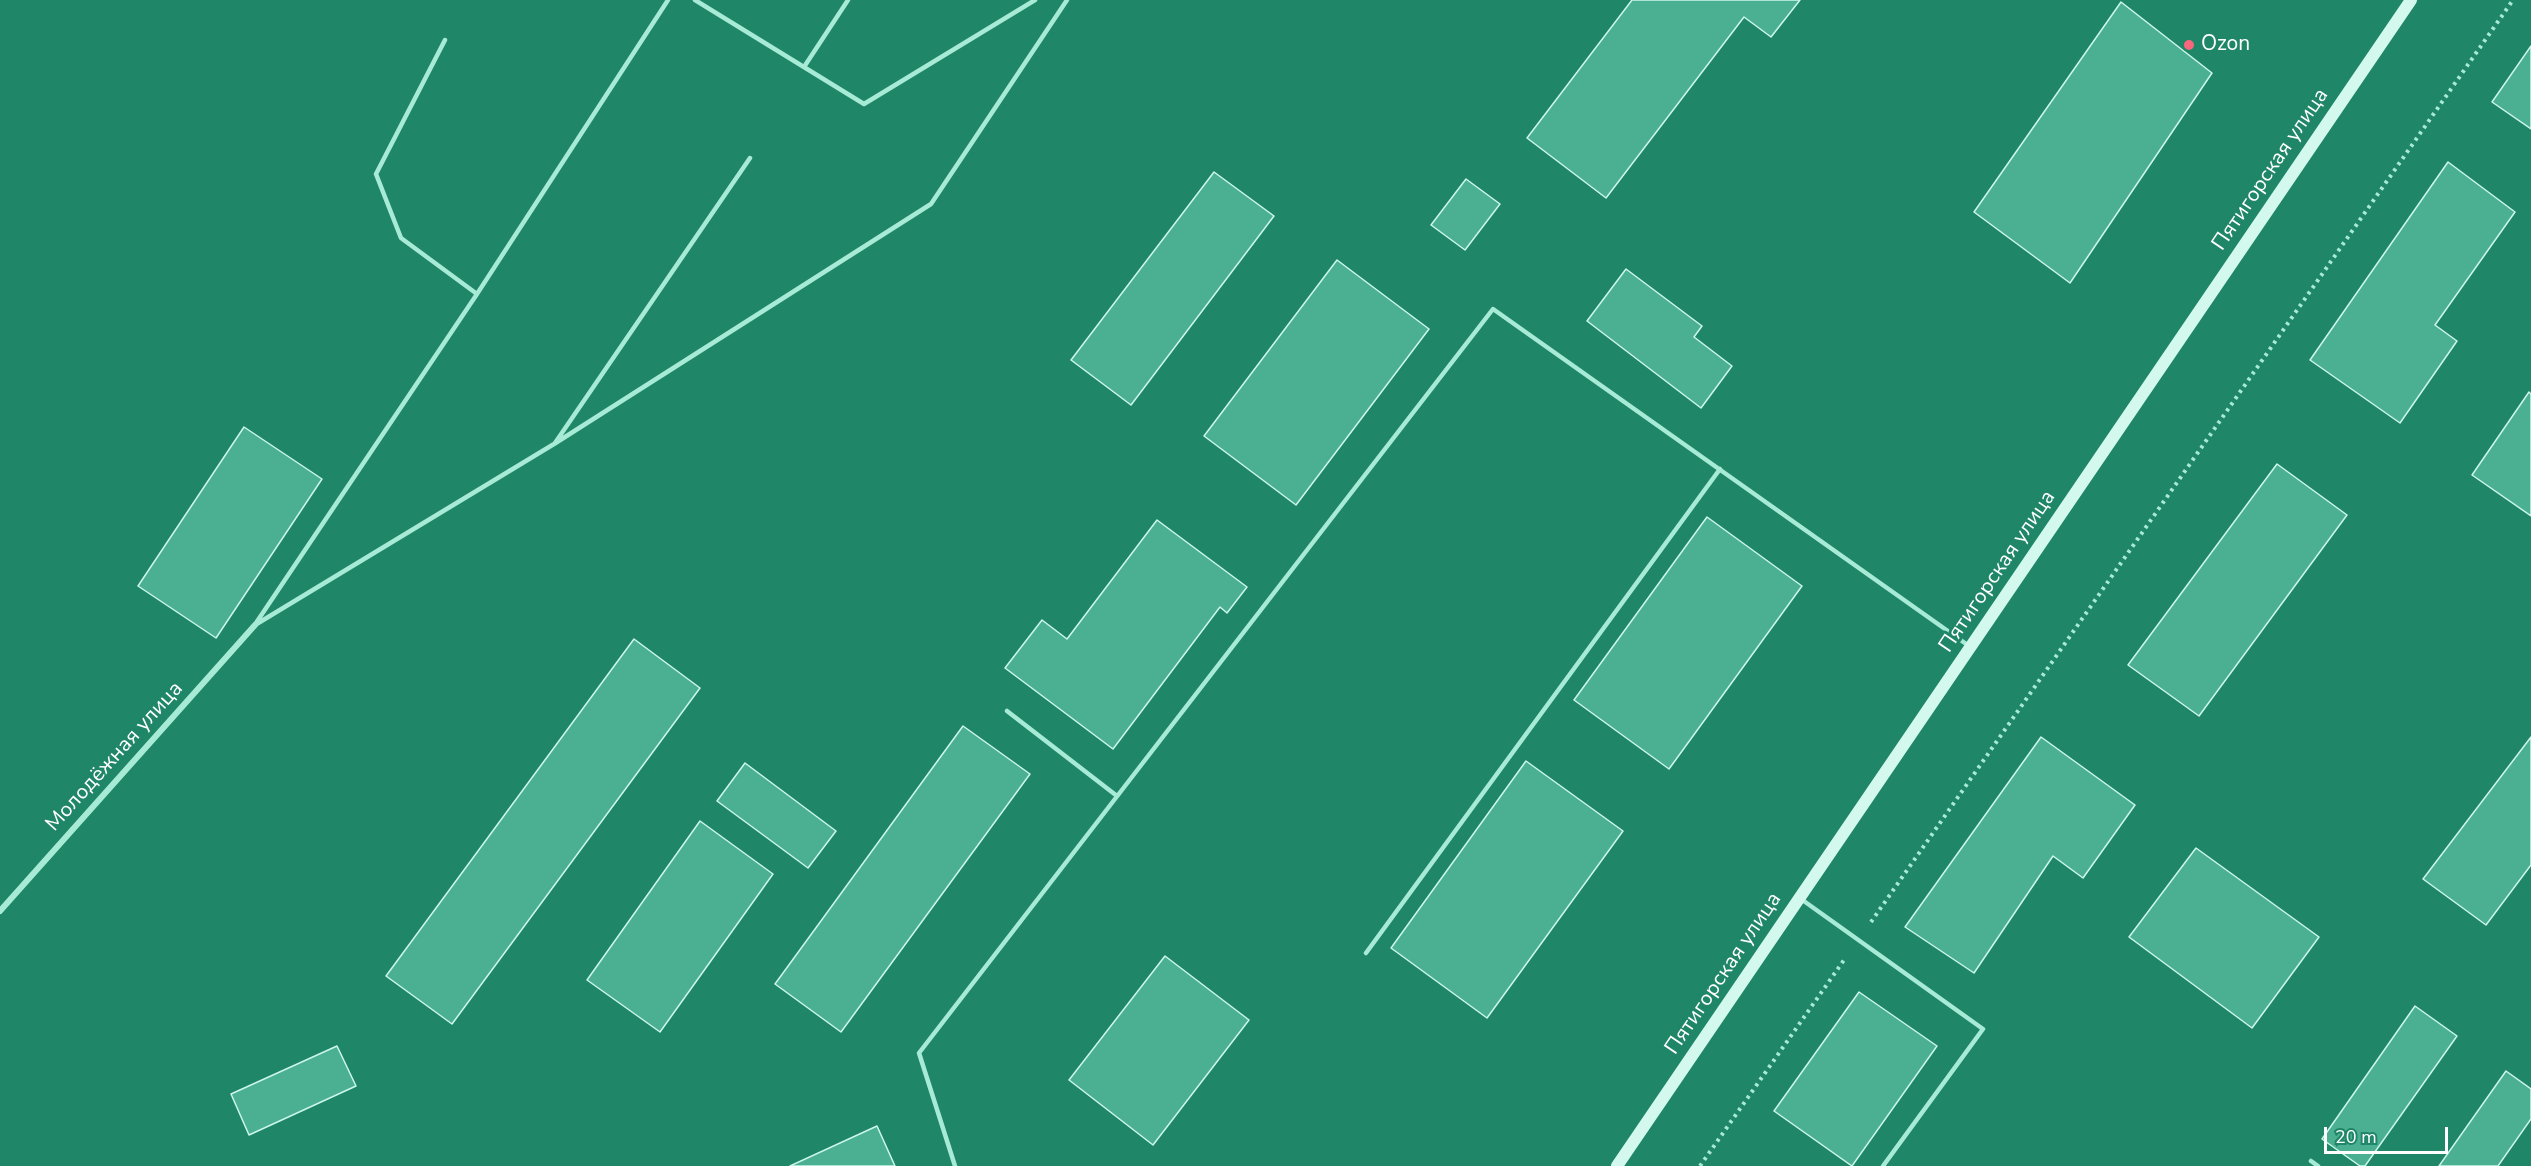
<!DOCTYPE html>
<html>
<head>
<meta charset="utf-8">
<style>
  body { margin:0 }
  #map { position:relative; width:2531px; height:1166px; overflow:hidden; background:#1f8667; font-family:"Nunito Sans",sans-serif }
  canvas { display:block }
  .scale { position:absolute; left:2324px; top:1127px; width:124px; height:27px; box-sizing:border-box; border:3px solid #fff; border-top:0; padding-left:8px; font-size:18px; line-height:21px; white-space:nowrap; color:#fff; -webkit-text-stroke:4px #1f8667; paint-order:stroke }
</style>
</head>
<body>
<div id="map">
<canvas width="2531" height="1166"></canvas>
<div class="scale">20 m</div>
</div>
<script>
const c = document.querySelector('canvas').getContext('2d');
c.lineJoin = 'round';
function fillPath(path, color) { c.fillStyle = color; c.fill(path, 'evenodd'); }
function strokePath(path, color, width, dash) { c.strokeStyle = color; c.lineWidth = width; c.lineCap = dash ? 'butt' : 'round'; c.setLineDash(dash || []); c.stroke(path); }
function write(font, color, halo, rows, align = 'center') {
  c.font = font + ' "Nunito Sans",sans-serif'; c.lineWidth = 6; c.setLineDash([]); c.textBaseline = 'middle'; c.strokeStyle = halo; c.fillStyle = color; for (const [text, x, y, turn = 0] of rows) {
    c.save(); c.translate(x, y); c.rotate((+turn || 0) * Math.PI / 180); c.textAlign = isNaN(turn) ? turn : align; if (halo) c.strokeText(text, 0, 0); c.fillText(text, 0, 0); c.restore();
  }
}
const building = new Path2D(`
  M1632,0H1800L1771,37L1744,17L1606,198L1527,138Z
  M2121,2L2212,73L2070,283L1974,212Z
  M2531,46V129L2492,102Z
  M2448,162L2515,212L2435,325L2457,341L2400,423L2310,360Z
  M1214,172L1274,216L1131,405L1071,360Z
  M1466,179L1500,204L1465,250L1431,225Z
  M1337,260L1429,329L1296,505L1204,436Z
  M1626,269L1702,326L1694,337L1732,366L1701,408L1587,321Z
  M2529,392L2531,394V516L2472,475Z
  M244,427L322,479L216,638L138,586Z
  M2277,464L2347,515L2199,716L2128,665Z
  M1707,517L1802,586L1669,769L1574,700Z
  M1157,520L1247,587L1227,613L1220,607L1113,749L1005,668L1042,620L1067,639Z
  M634,639L700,688L452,1024L386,976Z
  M963,726L1030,774L841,1032L775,984Z
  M2041,737L2135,805L2083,878L2053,856L1974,973L1905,927Z
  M2531,737V865L2486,925L2423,879Z
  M1526,761L1623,831L1487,1018L1391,948Z
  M745,763L836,831L808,868L717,801Z
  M700,821L773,874L660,1032L587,980Z
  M2196,848L2319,937L2252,1028L2129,937Z
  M1165,956L1249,1020L1153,1145L1069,1080Z
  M1859,992L1937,1046L1852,1166L1774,1111Z
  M2415,1006L2457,1036L2365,1166H2360L2322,1139Z
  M337,1046L356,1086L249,1135L231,1094Z
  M2506,1071L2531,1089V1119L2498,1166H2439Z
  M877,1126L895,1166H790Z`);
const path = new Path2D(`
  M1871,922L2513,0
  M1700,1166L1844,960`);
const lane = new Path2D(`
  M695,0L864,104L1035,0
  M445,40L376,174L401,238L477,294
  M804,67L848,0
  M555,443L750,158
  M256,623L477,294L668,0
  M255,625L554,444L931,204L1067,0
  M1007,711L1117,796
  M1801,899L1983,1029L1883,1166
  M1366,953L1720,469
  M2311,1161L2318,1166
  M955,1166L919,1053L1493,309L1969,646`);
const street = new Path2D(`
  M0,911L255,625`);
const secondary = new Path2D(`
  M1617,1166L2411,0`);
const markers = [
  [2189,45,6,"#f8677c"]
];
const poiNames = [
  ["Ozon",2201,45]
];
const streetNames = [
  ["Пятигорская улица",2271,170,-56],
  ["Пятигорская улица",1998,572,-56],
  ["Молодёжная улица",115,757,-48],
  ["Пятигорская улица",1724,974,-56]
];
fillPath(building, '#4bb092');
strokePath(building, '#ccf7ea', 1.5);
strokePath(path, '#a7ead5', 4, [3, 4.5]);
strokePath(lane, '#a7ead5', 4.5);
strokePath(street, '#a7ead5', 6);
strokePath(secondary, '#d3f8ed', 12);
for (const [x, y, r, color] of markers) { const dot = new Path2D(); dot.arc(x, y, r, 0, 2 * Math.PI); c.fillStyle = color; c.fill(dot); strokePath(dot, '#1f8667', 2); }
write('21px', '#fff', '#1f8667', poiNames, 'left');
write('21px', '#fff', '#1f8667', streetNames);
</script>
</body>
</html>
